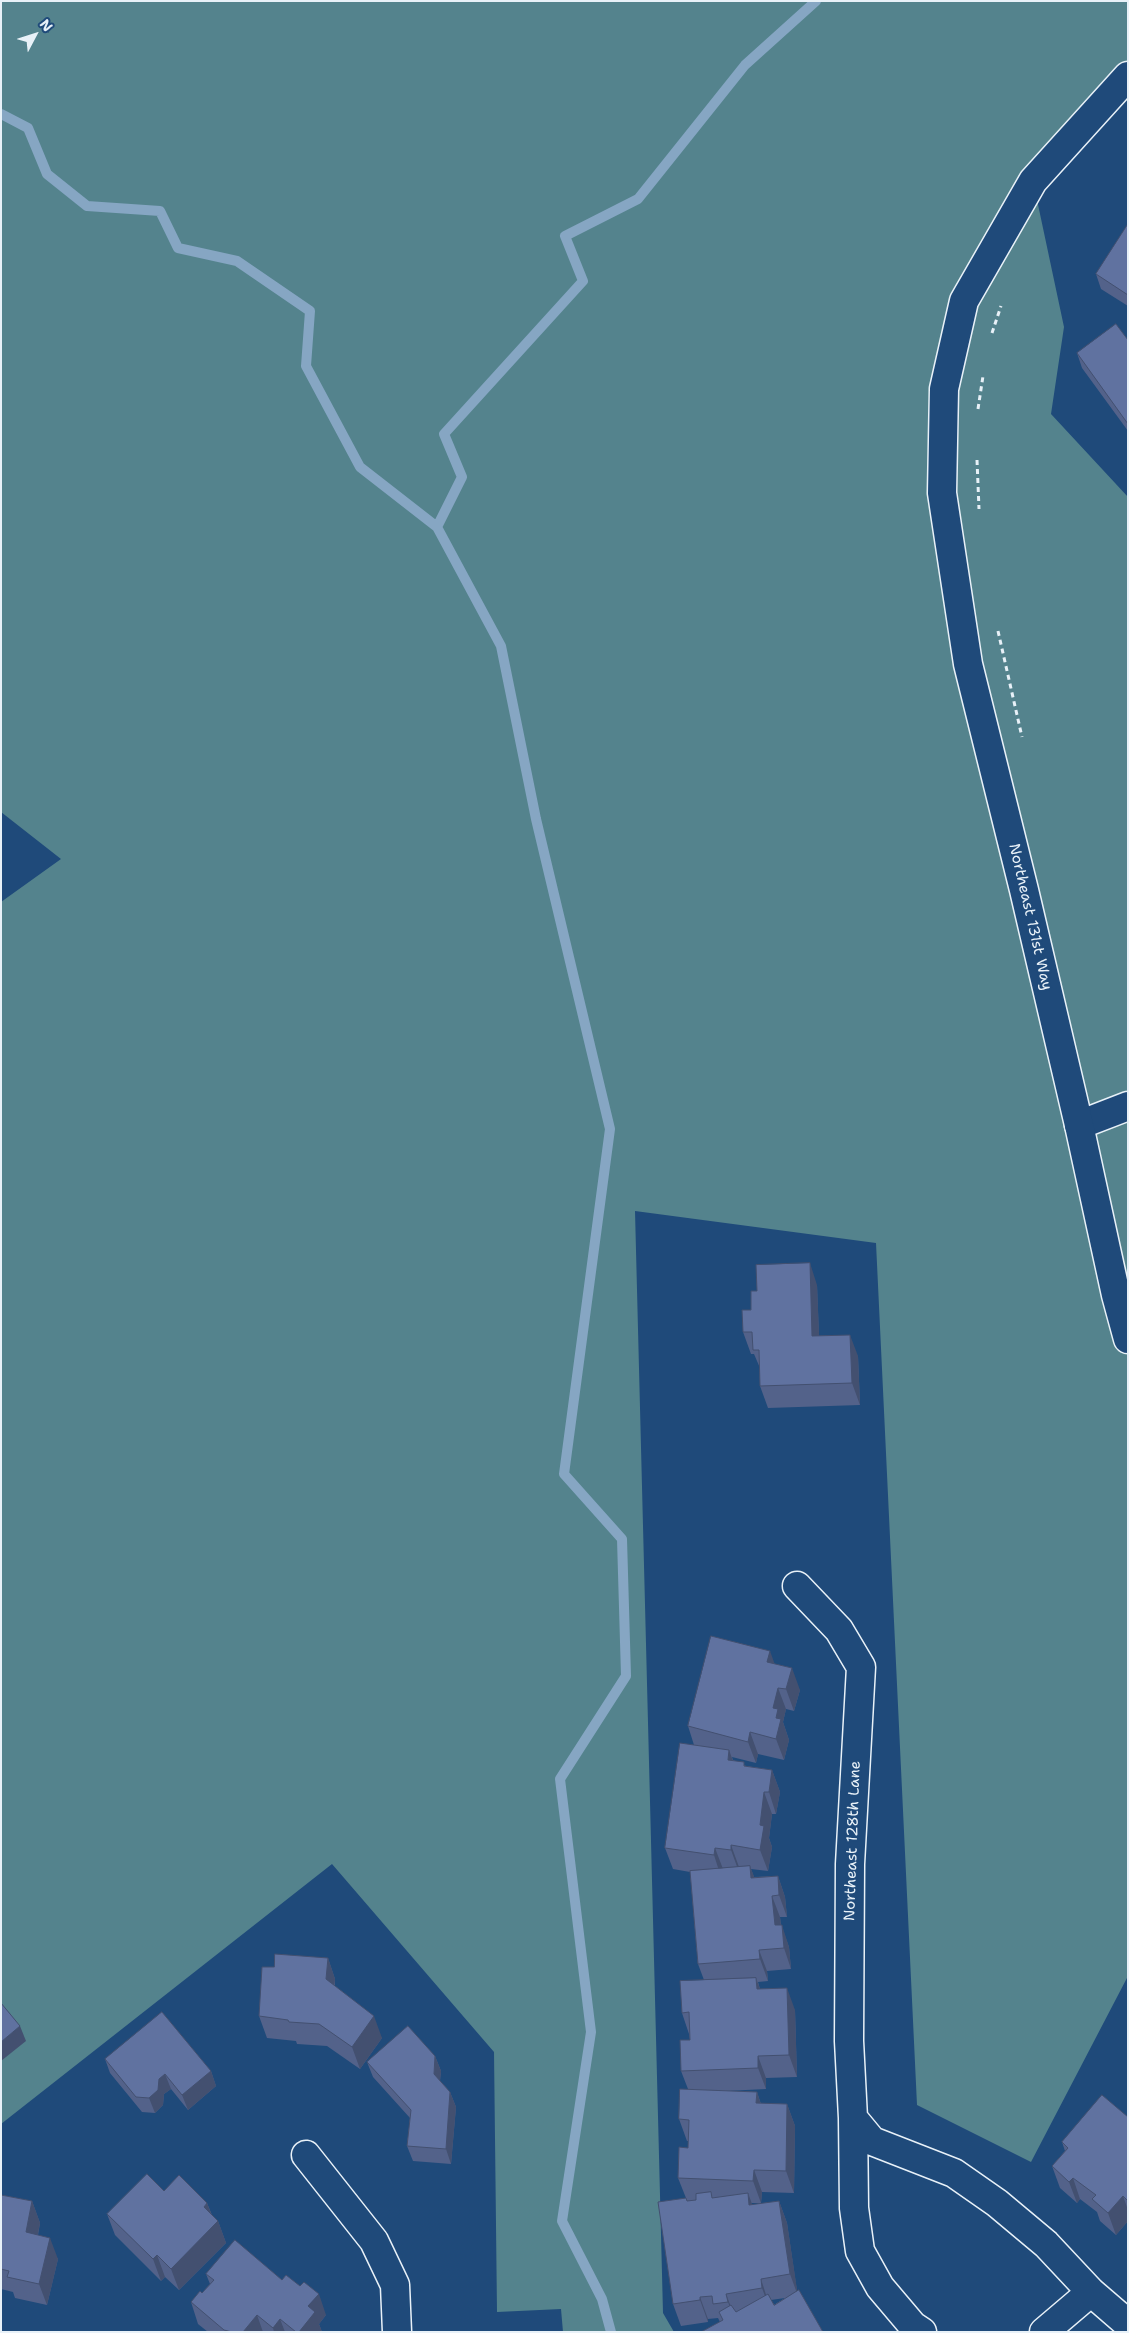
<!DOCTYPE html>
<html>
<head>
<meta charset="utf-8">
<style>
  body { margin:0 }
  #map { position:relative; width:1129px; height:2333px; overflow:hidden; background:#1f4a7a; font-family:"Shantell Sans",sans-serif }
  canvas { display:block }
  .frame { position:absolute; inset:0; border:2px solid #e8f1f8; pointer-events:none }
  .north { position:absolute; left:10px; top:10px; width:50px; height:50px; -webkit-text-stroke:4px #1f4a7a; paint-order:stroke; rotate:50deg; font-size:14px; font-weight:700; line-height:20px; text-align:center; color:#e8f1f8 }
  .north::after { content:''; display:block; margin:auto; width:18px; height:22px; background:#e8f1f8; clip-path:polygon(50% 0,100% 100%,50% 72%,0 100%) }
</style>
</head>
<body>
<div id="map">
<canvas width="1129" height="2333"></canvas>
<div class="frame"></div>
<div class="north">N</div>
</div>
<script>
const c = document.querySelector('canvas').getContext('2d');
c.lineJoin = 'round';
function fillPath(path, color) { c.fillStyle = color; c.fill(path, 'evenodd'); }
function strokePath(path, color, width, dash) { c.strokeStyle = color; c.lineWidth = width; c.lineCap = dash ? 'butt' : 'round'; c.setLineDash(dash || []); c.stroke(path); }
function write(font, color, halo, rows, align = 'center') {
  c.font = font + ' "Shantell Sans",sans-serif'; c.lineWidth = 4.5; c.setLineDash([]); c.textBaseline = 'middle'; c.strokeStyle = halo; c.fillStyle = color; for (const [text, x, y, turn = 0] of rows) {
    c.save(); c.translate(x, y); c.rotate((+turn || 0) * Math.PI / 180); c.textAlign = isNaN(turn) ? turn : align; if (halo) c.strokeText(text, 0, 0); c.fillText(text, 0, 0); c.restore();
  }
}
const green = new Path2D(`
  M1,1H1128V76L1033,181L1064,327L1051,414L1128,497V1976L1031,2162L917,2105L876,1243L635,1211L663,2313L674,2332H563L561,2309L497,2312L494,2052L332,1864L1,2124V902L61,859L1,812Z`);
const stream = new Path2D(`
  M1,114L28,128L47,174L87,206L160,211L178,248L237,261L310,311L306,366L360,467L437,527L501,646L536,819L610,1129L564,1474L622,1539L626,1676L560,1779L591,2032L562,2221L602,2299L611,2332
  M437,527L462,477L444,434L583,281L565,236L638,199L745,65L816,1`);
const path = new Path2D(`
  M992,333L1001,306
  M978,409L983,376
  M977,460L979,509
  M998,631L1022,737`);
const street = new Path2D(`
  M1079,1125L1128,1106
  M797,1586L839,1630L861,1667L850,1864L849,2041L853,2118L872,2141L954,2173L997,2203L1046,2244L1091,2292L1128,2324
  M853,2118L854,2208L860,2251L880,2287L913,2326L922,2332
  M306,2155L374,2241L395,2285L397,2332
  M1044,2332L1091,2292`);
const secondary = new Path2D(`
  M1128,76L1033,181L964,301L944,389L942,493L968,664L1024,890L1079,1125L1116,1295L1128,1339`);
const wall = new Path2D(`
  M1128,224V306L1101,289L1096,274Z
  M1128,340V431L1082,368L1077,353Z
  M817,1285L819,1336L858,1356L860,1405L768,1408L760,1386V1368L754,1354H751L743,1332L757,1291Z
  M774,1664L800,1690L794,1711L786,1709L783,1722L789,1740L784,1760L758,1754L756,1763L732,1757L733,1760L746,1766L772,1770L780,1792L776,1814H772L769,1838L772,1847L768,1871L751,1869L754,1877L778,1876L785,1897L787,1917H780L781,1925L789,1947L791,1969L767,1971L768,1981L758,1982L760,1989L795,2010L797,2077L766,2078V2089L726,2091L757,2092L761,2104H787L795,2126L794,2193L762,2192L761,2203H751L752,2205L779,2201L787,2223L797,2291L823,2332L720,2322L718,2318L708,2319V2322L681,2326L673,2304L686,2198L678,2178L688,2148V2141H687L679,2119L688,2089L681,2071L690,2040L689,2034L682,2013L704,1980L698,1964L690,1872L673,1869L665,1848L694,1745L688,1726ZM785,2298L774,2305L771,2300Z
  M328,1958L335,1979V1986L382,2038L360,2069L327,2046L297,2044L296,2041L267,2038L259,2016L274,1967Z
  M435,2056L441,2071L440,2081L450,2092L456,2107L451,2164L413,2161L407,2146L410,2118L373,2077L367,2062Z
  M105,2059L211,2071L216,2086L188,2110L171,2089L164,2094L163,2105L155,2113L142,2112L110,2073Z
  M1128,2117V2221L1116,2235L1100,2221L1097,2212L1080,2199L1077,2203L1060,2188L1052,2166L1065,2151L1062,2142Z
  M164,2191L207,2203L212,2215L218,2221L226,2243L179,2290L165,2277L161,2281L115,2235L107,2214Z
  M1,2195L32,2201L40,2223L38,2235L58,2259L47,2305L15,2298L13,2292L1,2289Z
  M206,2274L326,2315L319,2324L322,2332H208L198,2324L191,2302L202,2293L210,2284Z`);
const shadedWall = new Path2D(`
  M810,1263L817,1285L820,1358L812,1336Z
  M850,1335L858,1356L860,1405L852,1383Z
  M770,1651L778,1673L767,1662Z
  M792,1668L800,1690L794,1711L786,1689Z
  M778,1688L786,1709L783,1722L789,1740L784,1760L776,1739L773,1708Z
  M750,1732L758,1754L756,1763L748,1742Z
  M729,1750L737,1772L728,1760Z
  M772,1770L780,1792L776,1814L769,1792Z
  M764,1792L772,1814L769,1838L772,1847L768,1871L760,1850V1825Z
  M731,1845L739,1867V1872L731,1850Z
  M715,1848L723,1869L721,1877L714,1855Z
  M750,1866L758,1887L751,1878Z
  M778,1876L785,1897L787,1917L779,1895Z
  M772,1896L780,1917L783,1947L775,1925Z
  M782,1925L789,1947L791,1969L784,1948Z
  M759,1950L767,1971L768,1981L760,1959Z
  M328,1958L335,1979L333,2001L326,1979Z
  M756,1978L764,2000L757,1989Z
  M787,1988L795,2010L797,2077L789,2055Z
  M374,2016L382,2038L360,2069L352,2047Z
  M20,2026L26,2041L1,2061V2042Z
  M435,2056L441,2071L439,2089L434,2074Z
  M758,2056L766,2078V2089L758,2068Z
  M211,2071L216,2086L188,2110L182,2095Z
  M165,2074L171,2089L164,2094L163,2105L155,2113L149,2098L159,2079Z
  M450,2092L456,2107L451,2164L446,2149Z
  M757,2092L764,2114L756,2103Z
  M787,2104L795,2126L794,2193L786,2171Z
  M754,2170L762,2192L761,2203L753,2181Z
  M1073,2178L1080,2199L1077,2203L1069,2182Z
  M748,2193L756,2215L749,2205Z
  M1123,2196L1128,2210V2221L1116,2235L1108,2213Z
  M32,2201L40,2223L34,2254L26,2232Z
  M779,2201L787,2223L798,2296L790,2274Z
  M207,2203L215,2224L218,2221L226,2243L179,2290L171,2269L204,2207Z
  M50,2238L58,2259L47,2305L39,2284Z
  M157,2255L165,2277L161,2281L153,2259Z
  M761,2279L768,2301L770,2310L762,2288Z
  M319,2294L326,2315L319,2324L322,2332H299L308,2306Z
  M726,2294L734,2315L736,2324L728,2302Z
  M700,2297L708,2319V2322L700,2300Z
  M257,2315L263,2332H243Z
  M280,2319L285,2332H274L273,2328Z`);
const building = new Path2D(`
  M1128,224V295L1096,274Z
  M1116,324L1128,340V424L1077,353Z
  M810,1263L812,1336L850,1335L852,1383L760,1386L759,1350H753L752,1332H743L742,1310H751V1291H757L756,1265Z
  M711,1636L770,1651L767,1662L792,1668L786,1689L778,1688L773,1708L778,1709L776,1718L781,1719L776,1739L750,1732L748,1742L688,1726Z
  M680,1743L729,1750L728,1760L744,1762V1766L772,1770L769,1792H764L760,1825L764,1826L760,1850L731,1845V1850L715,1848L714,1855L665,1848Z
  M750,1866L751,1878L778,1876L779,1895L772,1896L775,1925H782L784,1948L759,1950L760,1959L698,1964L690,1871Z
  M275,1954L328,1958L326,1979L374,2016L352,2047L319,2024L289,2022L288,2020L259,2016L262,1967H274Z
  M756,1978L757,1989L787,1988L789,2055L758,2056V2068L681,2071L680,2040H690L689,2012L682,2013L680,1981Z
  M1,2003L20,2026L1,2042Z
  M162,2012L211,2071L182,2095L165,2074L159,2079L158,2090L149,2098L136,2097L105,2059Z
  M408,2026L435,2056L434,2074L450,2092L446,2149L407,2146L411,2110L367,2062Z
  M680,2089L757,2092L756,2103L787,2104L786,2171L754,2170L753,2181L678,2178L679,2147L688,2148L689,2120L679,2119Z
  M1102,2095L1128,2117V2201L1123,2196L1108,2213L1092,2199L1096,2195L1073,2178L1069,2182L1052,2166L1068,2148L1062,2142Z
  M147,2174L164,2191L179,2175L207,2203L204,2207L218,2221L171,2269L157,2255L153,2259L107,2214Z
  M711,2192L712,2198L748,2193L749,2205L779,2201L790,2274L761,2279L762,2288L726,2294L728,2302L713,2304L712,2296L700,2297V2300L673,2304L658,2202L686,2198L687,2201L696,2200V2194Z
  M1,2195L32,2201L26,2232L50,2238L39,2284L7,2277L9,2271L1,2269Z
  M235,2240L282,2280L286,2275L300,2286L304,2282L319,2294L308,2306L315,2312L299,2332H296L280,2319L273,2328L257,2315L243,2332H232L224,2330L191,2302L200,2291L202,2293L214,2280L206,2274Z
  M799,2290L823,2332H701L723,2320L719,2312L731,2305L736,2312L768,2294L774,2305Z`);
const streetNames = [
  ["Northeast 131st Way",1030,917,77],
  ["Northeast 128th Lane",853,1841,-88]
];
fillPath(green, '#54838d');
strokePath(stream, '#86a6c3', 10);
strokePath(street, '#e8f1f8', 31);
strokePath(secondary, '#e8f1f8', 31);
strokePath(path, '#e8f1f8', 3, [5, 4]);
strokePath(street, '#1f4a7a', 28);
strokePath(secondary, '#1f4a7a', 28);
fillPath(wall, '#53628a');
fillPath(shadedWall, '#435070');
fillPath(building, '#6072a0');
strokePath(building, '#435070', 1);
write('15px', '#e8f1f8', '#1f4a7a', streetNames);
</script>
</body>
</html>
